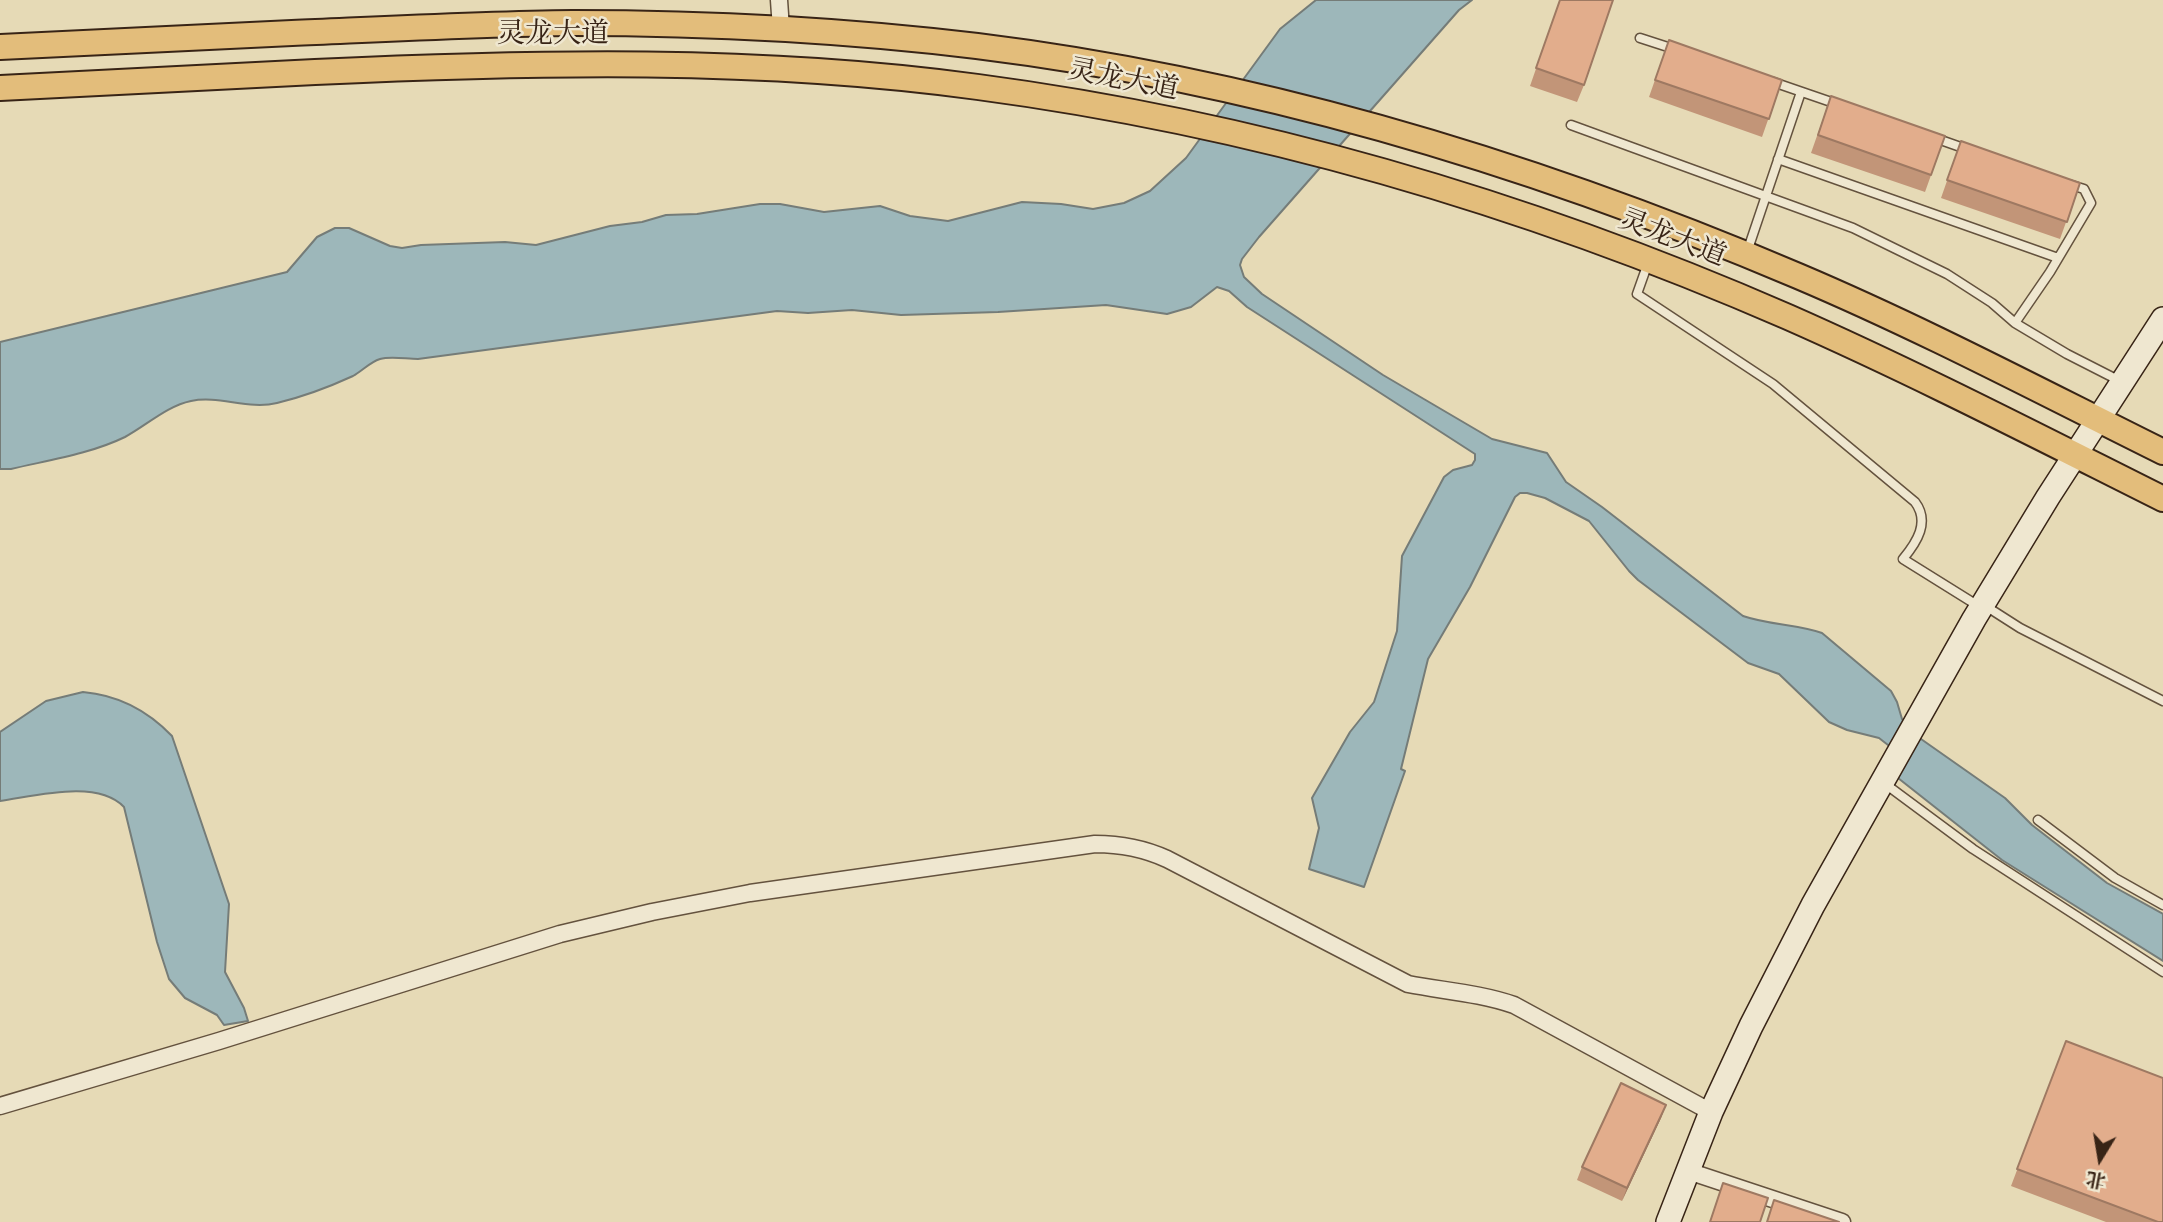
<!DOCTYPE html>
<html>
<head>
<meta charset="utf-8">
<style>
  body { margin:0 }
  #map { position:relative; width:2163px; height:1222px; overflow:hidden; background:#e6dab6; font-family:Alegreya,"Noto Serif SC",serif }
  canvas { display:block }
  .north { position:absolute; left:2065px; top:1124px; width:70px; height:70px; -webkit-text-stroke:5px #efe7d0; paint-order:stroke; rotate:191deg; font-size:19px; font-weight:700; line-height:28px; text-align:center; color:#382416 }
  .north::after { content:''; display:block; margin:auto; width:24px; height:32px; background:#382416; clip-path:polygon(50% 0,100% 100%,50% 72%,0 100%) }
</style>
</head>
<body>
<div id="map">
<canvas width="2163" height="1222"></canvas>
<div class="north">北</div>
</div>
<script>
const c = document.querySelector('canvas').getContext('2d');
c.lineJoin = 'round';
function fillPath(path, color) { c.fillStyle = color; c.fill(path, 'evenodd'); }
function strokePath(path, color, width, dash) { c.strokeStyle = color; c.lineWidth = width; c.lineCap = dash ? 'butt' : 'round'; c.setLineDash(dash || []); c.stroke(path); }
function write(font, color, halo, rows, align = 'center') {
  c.font = font + ' Alegreya,"Noto Serif SC",serif'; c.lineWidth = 5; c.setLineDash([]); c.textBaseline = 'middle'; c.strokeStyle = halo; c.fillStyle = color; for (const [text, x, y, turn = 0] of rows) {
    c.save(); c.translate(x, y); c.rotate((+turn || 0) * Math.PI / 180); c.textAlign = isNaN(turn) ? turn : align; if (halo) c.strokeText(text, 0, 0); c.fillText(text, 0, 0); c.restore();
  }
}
const water = new Path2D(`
  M1316,0H1472L1459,10L1259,237L1242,259L1240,265L1244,277L1262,294L1383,375L1492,439L1547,453L1566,482L1602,507L1743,616C1769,625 1796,624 1822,633L1891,691L1897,702L1902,719L1921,739L2005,798L2032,825L2107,883L2163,914V961L2002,860L1898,778L1906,759L1879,738L1847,730L1829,722L1779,674L1748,663L1638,580L1629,571L1589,521L1545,498L1527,493H1520L1515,497L1470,587L1428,659L1401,769L1405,771L1364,887L1309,869L1319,828L1312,798L1350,732L1374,702L1376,696L1397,631L1402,556L1444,477L1453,470L1472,465L1475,460V454L1247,307L1229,291L1217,287L1191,307L1167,314L1106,305L998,312L901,315L852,310L808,313L777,311L418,359C406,359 391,356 380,359C370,362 362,371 353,376C329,387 302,397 277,403C248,410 219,395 191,401C167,406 147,425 125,437C90,454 49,460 11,469H0V342L287,272L317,237L335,228H349L390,246L402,248L421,245L505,242L536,245L610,226L642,222L666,215L697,214L760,204H780L824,212L880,206L910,216L948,221L1022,202L1061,204L1093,209L1124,203L1150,191L1186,158L1280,29Z
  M83,692C118,695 148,711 172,736L229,904L225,972L244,1008L248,1021L224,1025L217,1015L185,998L169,979L157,942L124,807C97,779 36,796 0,801V732L46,701Z`);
const service = new Path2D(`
  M1640,38L1674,49
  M1773,82L1837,104
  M1571,125L1853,228L1947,274L1992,303L2015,323L2067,354L2120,381
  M1935,138L1969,150
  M1778,159L2058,258
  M1747,252L1801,92
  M1648,263L1637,294L1773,384L1915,502C1930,522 1917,542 1903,559L1980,607
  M2015,323L2050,272L2091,203L2084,189L2071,185
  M1984,605L2020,628L2163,701
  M1884,783L1973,849L2163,972
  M2038,820L2115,878L2163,905`);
const minor = new Path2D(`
  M779,0L781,29
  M0,1106L219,1041L560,934L652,912L750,893L1095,844C1121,844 1143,848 1167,859L1408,984C1444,991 1479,993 1514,1005L1711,1112
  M1688,1171L1842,1222`);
const secondary = new Path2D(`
  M1668,1222L1711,1112L1751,1026L1813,905L1974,619L2048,497L2163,319`);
const primary = new Path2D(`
  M0,47C97,42 195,38 292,33C386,29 480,24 573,23C708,23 844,30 977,46C1260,81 1537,165 1798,276C1923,329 2042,392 2163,452
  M0,88C105,82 210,77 315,72C536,62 758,57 978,87C1257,124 1531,205 1788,317C1915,373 2039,437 2163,499`);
const wall = new Path2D(`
  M1560,0L1584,85L1577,102L1530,86Z
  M1669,40L1782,80L1762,137L1649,97Z
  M1831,96L1945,136L1925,192L1811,153Z
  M1961,141L2080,183L2060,239L1941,198Z
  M2066,1041L2163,1222H2106L2011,1186Z
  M1666,1105L1661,1118L1622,1201L1577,1180L1582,1167Z`);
const shadedWall = new Path2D(`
  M1666,1105L1661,1118L1622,1201L1627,1188Z`);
const building = new Path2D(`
  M1560,0H1613L1584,85L1536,68Z
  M1669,40L1782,80L1769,119L1655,80Z
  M1831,96L1945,136L1931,175L1818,135Z
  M1961,141L2080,183L2067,222L1947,180Z
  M2066,1041L2163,1078V1222H2158L2017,1169Z
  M1621,1083L1666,1105L1627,1188L1582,1167Z
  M1723,1183L1768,1198L1760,1222H1710Z
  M1774,1200L1839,1222H1767Z`);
const streetNames = [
  ["灵龙大道",553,35],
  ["灵龙大道",1123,81,11],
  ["灵龙大道",1672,239,21]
];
fillPath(water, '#9db7ba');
strokePath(water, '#757c78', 2);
strokePath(service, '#64523e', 11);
strokePath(minor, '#64523e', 19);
strokePath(secondary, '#382416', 26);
strokePath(primary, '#382416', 28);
strokePath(service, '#efe7d0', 8);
strokePath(minor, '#efe7d0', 16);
strokePath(secondary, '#efe7d0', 23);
strokePath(primary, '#e3bd7b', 24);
fillPath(wall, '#c29578');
fillPath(shadedWall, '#9e7962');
fillPath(building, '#e2ad8c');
strokePath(building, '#9e7962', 2);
write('28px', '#382416', '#efe7d0', streetNames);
</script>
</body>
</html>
